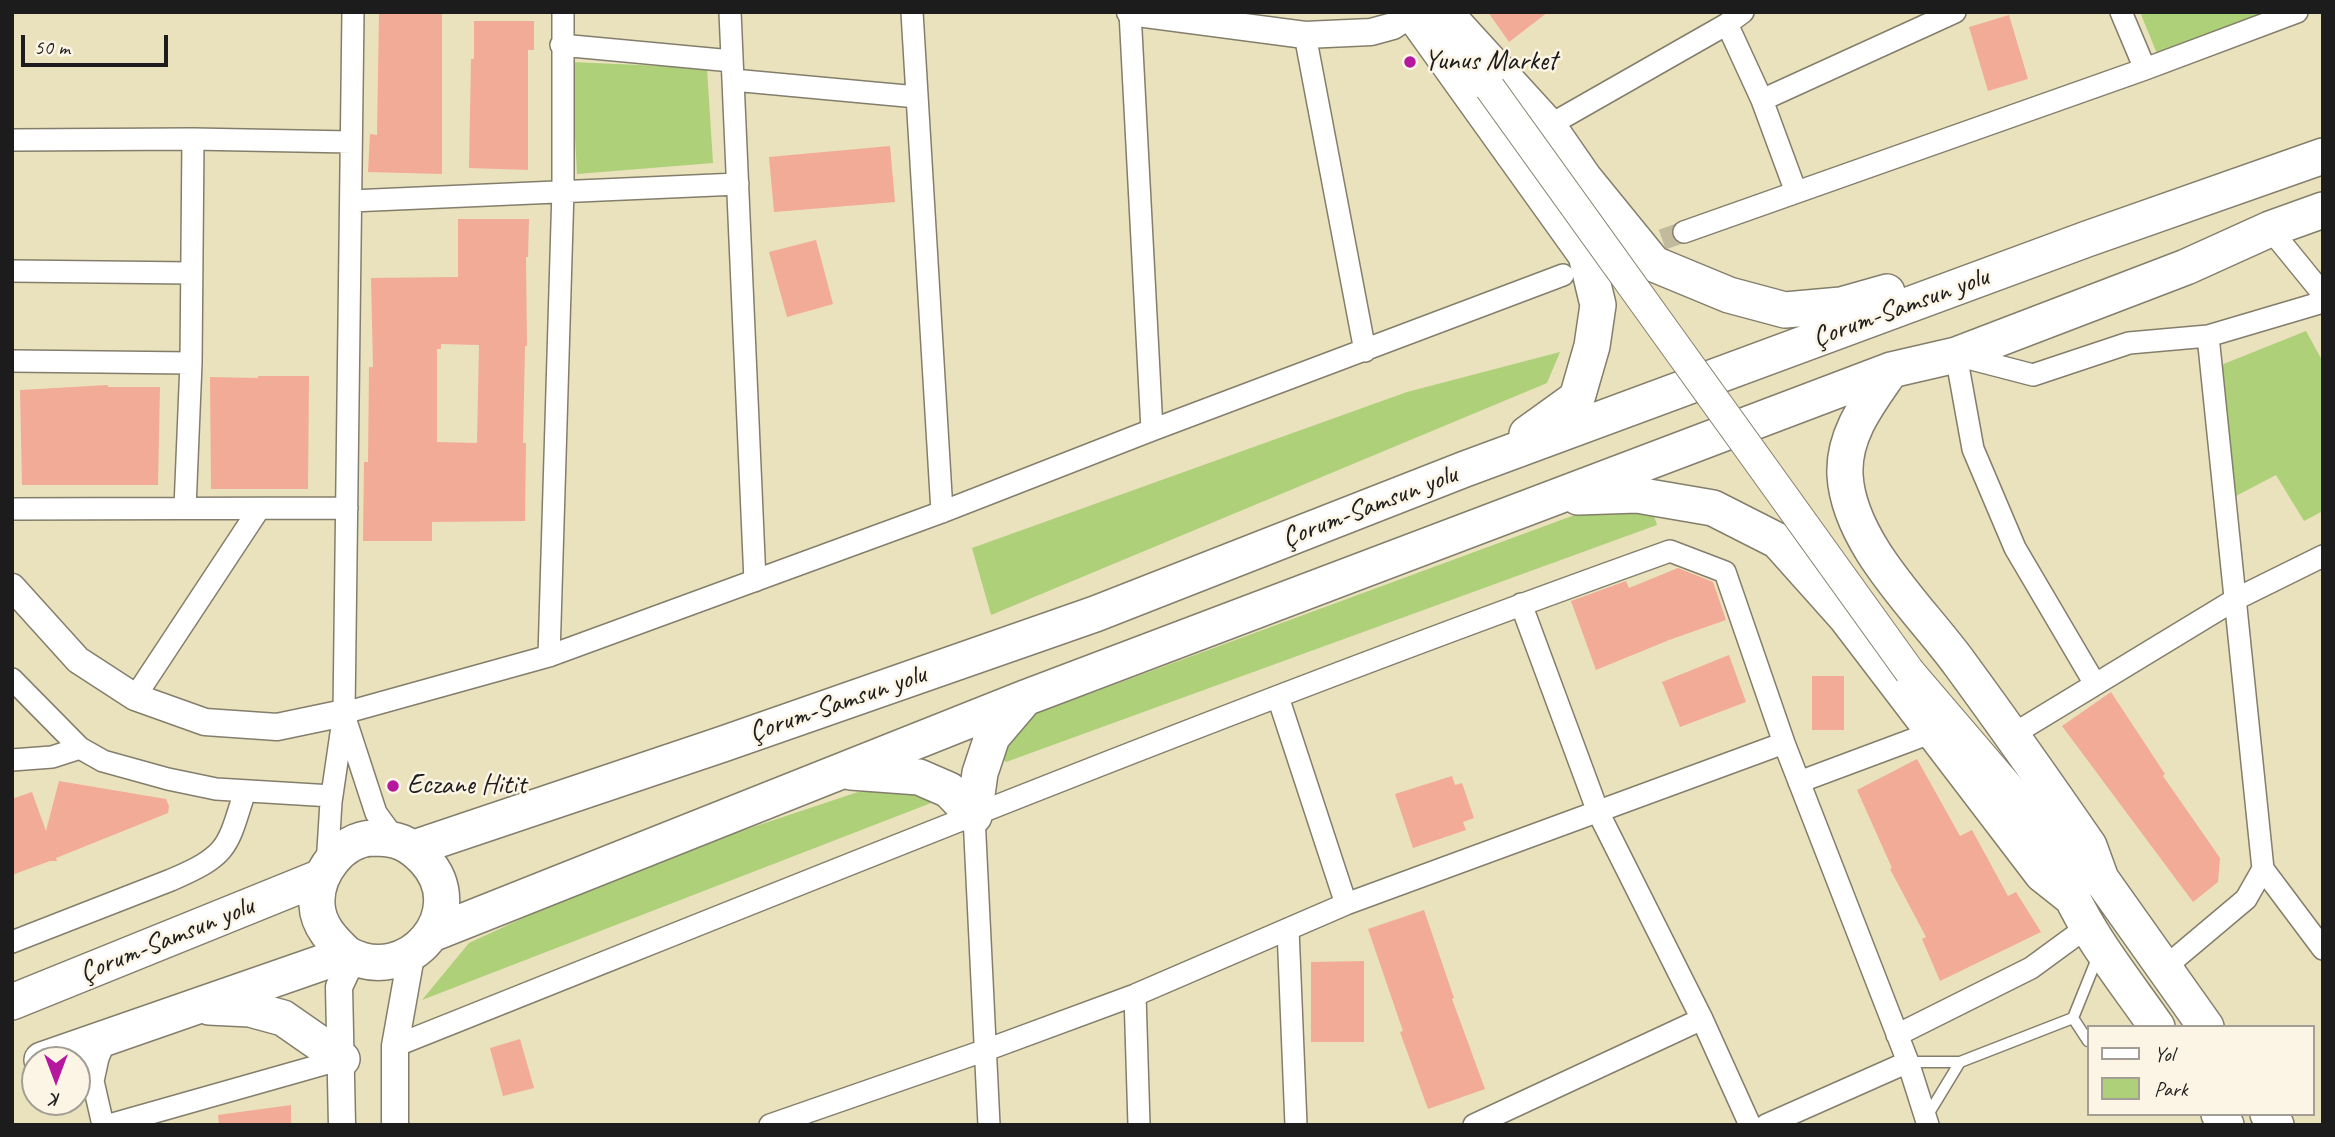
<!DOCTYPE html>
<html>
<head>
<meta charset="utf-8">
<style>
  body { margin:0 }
  #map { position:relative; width:2335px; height:1137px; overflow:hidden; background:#eae1bd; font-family:Caveat,sans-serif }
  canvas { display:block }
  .frame { position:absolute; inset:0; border:14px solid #1c1c1c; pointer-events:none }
  .legend { position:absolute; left:2087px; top:1025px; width:228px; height:91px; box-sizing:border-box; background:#fcf5e5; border:2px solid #a29e95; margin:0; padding:9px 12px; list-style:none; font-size:21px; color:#1c1c1c }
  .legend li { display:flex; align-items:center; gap:14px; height:35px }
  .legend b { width:35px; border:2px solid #a29e95 }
  .north { position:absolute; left:21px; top:1046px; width:70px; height:70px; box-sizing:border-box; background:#fcf5e5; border:2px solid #a29e95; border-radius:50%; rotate:180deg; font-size:19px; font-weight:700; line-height:28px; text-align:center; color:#1c1c1c }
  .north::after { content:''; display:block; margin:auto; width:24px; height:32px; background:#b5179e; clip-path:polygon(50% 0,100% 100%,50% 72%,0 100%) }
  .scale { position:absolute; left:21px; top:35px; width:147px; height:32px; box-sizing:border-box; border:4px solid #1c1c1c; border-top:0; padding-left:9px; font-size:21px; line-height:24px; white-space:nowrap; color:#1c1c1c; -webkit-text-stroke:5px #fcf5e5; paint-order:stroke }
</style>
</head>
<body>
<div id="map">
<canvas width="2335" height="1137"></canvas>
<div class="frame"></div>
<ul class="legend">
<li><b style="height:9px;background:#fff"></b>Yol</li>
<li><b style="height:19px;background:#add079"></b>Park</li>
</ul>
<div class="north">K</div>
<div class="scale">50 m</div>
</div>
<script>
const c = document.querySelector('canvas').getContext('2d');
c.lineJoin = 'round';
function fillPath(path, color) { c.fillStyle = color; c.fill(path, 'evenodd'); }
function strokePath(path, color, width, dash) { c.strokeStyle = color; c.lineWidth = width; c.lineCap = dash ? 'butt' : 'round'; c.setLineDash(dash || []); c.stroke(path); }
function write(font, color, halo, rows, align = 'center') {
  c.font = font + ' Caveat,sans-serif'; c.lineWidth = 5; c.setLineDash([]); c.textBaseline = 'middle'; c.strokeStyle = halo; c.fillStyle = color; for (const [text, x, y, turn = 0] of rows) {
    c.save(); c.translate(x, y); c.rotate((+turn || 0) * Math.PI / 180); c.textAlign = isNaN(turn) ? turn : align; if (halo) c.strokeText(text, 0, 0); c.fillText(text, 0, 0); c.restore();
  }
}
const green = new Path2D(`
  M2140,12H2266L2158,56Z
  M571,62L707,68L713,163L577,174Z
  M2306,331L2323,362V511L2304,521L2276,475L2232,498L2221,365Z
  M1560,352L1547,383L991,615L972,548L1407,392Z
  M1651,507L1657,525L1006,762L996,753L1021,719L1572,516L1611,510Z
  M917,781L931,803L422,1000L469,943L538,911L723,837L858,792Z`);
const building = new Path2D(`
  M379,12H442V174L368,172L370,134L377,135Z
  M1488,12H1548L1509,42Z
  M2009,15L2028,79L1988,91L1969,27Z
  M474,21H534V50H528V170L469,168L471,59H474Z
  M890,146L895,202L774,212L769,157Z
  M458,219H529L528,257H526L527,346H525L523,443H526L525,521L432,522V541H363L364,462H368L369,367H373L371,278L458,277ZM441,344L479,345L477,443L437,442V349H441Z
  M816,240L833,304L787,317L769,252Z
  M258,376H309L308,489H211L210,377L258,378Z
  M108,385V387H160L158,485H22L20,390Z
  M1678,568L1713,582L1726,620L1669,640L1596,670L1571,601L1626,581L1629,588Z
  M1729,655L1746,702L1680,727L1662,682Z
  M1812,676H1844V730H1812Z
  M2111,692L2165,774L2163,776L2220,858L2218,882L2193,902L2062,726Z
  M1917,759L1960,836L1972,830L2008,896L2016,892L2041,932L1940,981L1922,939L1926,937L1890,869L1892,868L1857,790Z
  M1452,776L1455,785L1462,783L1474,818L1463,822L1466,830L1413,848L1395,794Z
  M59,781L166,799L169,806L168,813L56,858L57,861H50L12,875V799L32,792L46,831Z
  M1424,910L1454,998L1452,999L1485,1089L1428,1109L1400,1032L1403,1031L1368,929Z
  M1364,961V1042H1311V962Z
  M520,1039L534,1088L503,1096L490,1048Z
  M291,1105V1125H219L218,1115Z`);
const minorTunnel = new Path2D(`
  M1633,250L1684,232`);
const service = new Path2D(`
  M2088,1041L2073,1018L2098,956
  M1908,1062H1960
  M1926,1118L1960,1062L2073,1018`);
const minor = new Path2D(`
  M730,12L755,581
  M912,12L942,512
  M1130,12L1152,430
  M2121,12L2145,69
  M1727,24L1762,100L1796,192
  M1305,35L1365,351
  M561,45L732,61
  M733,80L917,97
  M1762,100L1955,12
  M1548,126L1727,24L1743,12
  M12,140L193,139L351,142
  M351,201L738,184
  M2270,229L2323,294
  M1684,232L2145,69L2297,12
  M12,271L191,273
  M2208,336L2263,869L2323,949
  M12,361L191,363
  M185,508L191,363L193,139
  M12,509L347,508
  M1521,604L1598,812L1702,1019L1750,1125
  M549,656L563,190V12
  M12,679L80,748L103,761L168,779L216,789L332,796
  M2095,684L2015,548L1973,449L1956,355L2033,375L2129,343L2208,336L2323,302
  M135,697L259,509
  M1278,697L1346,904
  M344,713L549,656L942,512L1152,430L1563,275
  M345,718L376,813L395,839
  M2012,735L2236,599L2323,556
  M12,760L52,757L80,748
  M1799,782L1933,732
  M974,816L989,1125
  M327,866L331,802L344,713L353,12
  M1288,929L1296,1125
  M12,942L171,880C229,855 227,848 245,791
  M2164,968L2246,899L2263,869
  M1135,995L1139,1125
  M1897,1035L2031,968L2087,927
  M395,1046C819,877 1241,704 1670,551L1725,572L1784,743L1908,1062L1928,1125
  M103,1125L93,1081L98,1058L107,1036
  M109,1125L342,1059
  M770,1125L986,1050L1135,995L1346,904L1784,743
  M1474,1125L1702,1019
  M1766,1125L1908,1062`);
const tertiary = new Path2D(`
  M1130,12L1305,35L1371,32L1393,26L1408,16
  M12,587L78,660L135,697L205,722L277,727L344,713
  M342,1125L339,987L353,957
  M395,1125V1046L411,956`);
const secondary = new Path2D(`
  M1910,672L2046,831`);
const trunk = new Path2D(`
  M1444,12L1548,126L1584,178L1654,264L1729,295L1785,310L1841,305L1887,292
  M1414,15L1586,255L1598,305L1592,346L1577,398L1527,434
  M1891,370C1869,402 1843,434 1845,475C1849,545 1921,610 1960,664C2004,724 2047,785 2089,846L2101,879
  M1578,497L1637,495L1713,508L1778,541L1845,616L2042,874L2071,897
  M851,772L919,777L949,790L974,816
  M974,816L980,773L992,737L1021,703
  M2046,831L2101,879L2206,1027
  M414,848L723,744L1095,614L1465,469L2087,239L2323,156
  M2062,874C2083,930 2123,978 2157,1027
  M434,933L1025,698L1891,370L1956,355L2186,267L2270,229L2323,210
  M12,1002L321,877
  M209,1007L250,1009L283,1018L342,1059
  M42,1060L347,954C408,988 473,912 425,860C409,843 397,838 373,838C341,839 315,874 317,905C318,926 333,941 347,954
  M2219,1114L2226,1125
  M2268,1114L2276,1125`);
const secondaryBridge = new Path2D(`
  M1490,88L1910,672`);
const markers = [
  [1410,62,7,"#b5179e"],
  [393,786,7,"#b5179e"]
];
const poiNames = [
  ["Yunus Market",1424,62],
  ["Eczane Hitit",407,786]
];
const streetNames = [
  ["Çorum-Samsun yolu",1901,308,-20],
  ["Çorum-Samsun yolu",1370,507,-21],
  ["Çorum-Samsun yolu",838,704,-19],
  ["Çorum-Samsun yolu",167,940,-22]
];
fillPath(green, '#add079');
fillPath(building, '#f2ab97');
strokePath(minorTunnel, '#c1ba9d', 21, [21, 10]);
strokePath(service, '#837e6c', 13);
strokePath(minor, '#837e6c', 24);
strokePath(tertiary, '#837e6c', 29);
strokePath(secondary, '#837e6c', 32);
strokePath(trunk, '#837e6c', 38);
strokePath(service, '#fff', 10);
strokePath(minor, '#fff', 21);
strokePath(tertiary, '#fff', 26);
strokePath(secondary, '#fff', 30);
strokePath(trunk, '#fff', 35);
strokePath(secondaryBridge, '#837e6c', 32, []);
strokePath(secondaryBridge, '#fff', 30);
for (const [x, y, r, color] of markers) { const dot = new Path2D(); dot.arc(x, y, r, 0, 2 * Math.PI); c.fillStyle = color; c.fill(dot); strokePath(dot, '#fcf5e5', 2.5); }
write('28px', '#1c1c1c', '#fcf5e5', poiNames, 'left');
write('28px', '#1c1c1c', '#fcf5e5', streetNames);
</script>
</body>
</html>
